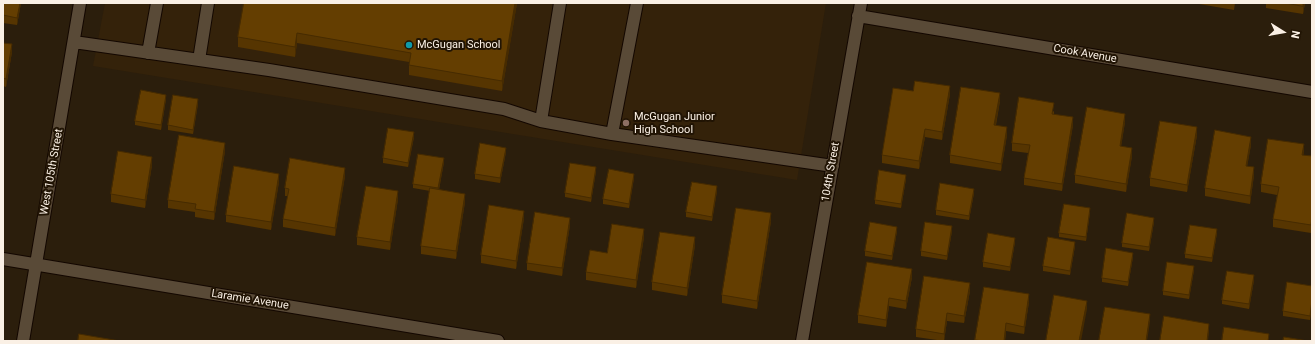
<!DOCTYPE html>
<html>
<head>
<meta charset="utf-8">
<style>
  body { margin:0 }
  #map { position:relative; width:1315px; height:344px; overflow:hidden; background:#2b1e0c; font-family:Roboto,sans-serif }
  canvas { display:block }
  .frame { position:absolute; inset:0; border:4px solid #faf0e5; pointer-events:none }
  .north { position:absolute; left:1263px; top:12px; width:40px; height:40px; -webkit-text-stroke:3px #211404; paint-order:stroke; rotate:101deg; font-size:11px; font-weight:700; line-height:16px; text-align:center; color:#faf0e5 }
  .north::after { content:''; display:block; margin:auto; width:14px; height:18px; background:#faf0e5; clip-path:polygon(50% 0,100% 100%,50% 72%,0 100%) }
</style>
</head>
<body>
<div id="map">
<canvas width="1315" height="344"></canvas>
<div class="frame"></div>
<div class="north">N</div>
</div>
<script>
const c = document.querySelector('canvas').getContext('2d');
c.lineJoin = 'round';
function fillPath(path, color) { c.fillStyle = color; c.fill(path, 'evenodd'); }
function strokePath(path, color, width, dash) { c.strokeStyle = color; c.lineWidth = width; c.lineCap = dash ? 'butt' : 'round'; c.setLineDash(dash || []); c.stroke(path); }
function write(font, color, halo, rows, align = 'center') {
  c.font = font + ' Roboto,sans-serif'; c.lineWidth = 4; c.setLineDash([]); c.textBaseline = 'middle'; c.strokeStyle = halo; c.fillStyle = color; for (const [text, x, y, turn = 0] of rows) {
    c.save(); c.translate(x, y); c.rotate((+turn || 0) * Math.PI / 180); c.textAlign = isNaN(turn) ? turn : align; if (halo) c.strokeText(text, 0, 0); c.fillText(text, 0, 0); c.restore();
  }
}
const built = new Path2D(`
  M105,3H826L797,180L93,66Z`);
const minor = new Path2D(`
  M858,16L1312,92
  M74,42L269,70L504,109L541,121L612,134L833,166
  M148,53L157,3
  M199,60L208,3
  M541,121L560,3
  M612,134L637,3
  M3,259L498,341
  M23,341L80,3
  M802,341L861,3`);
const wall = new Path2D(`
  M3,3H21L17,25L3,23Z
  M244,3H517L502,91L409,75V62L297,43L295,57L238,47V37Z
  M1199,3H1235L1234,10L1199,4Z
  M1266,3H1305L1303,14L1266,8Z
  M3,43L12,52L6,87L3,86Z
  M913,91L950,94L942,140L925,137L919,169L882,163V155Z
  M166,99L161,130L135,125V121Z
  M1000,101L996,125L1007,135L1001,171L950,163V155Z
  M198,104L193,134L168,130V125Z
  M1054,111V114L1073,125L1062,191L1024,185V178L1028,153L1012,151V143Z
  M1125,122L1121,146L1132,156L1126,192L1075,183V175Z
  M1197,135L1187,192L1150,186V178Z
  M414,137L408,167L383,163V158Z
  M1251,145L1247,166L1254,175L1250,204L1205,196V188Z
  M225,151L214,220L195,217V212L168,208V200Z
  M506,152L500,183L475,179V174Z
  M1304,152L1303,155L1312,156L1311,233L1273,227V219L1277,195L1261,192V184Z
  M444,162L439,190L465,202L456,259L421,254V246L430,191L413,188V184Z
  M152,165L145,208L111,202V194Z
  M596,171L591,202L565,197V193Z
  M345,176L335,236L283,227V219L288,196H285V188Z
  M634,178L629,208L603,204V199Z
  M906,179L901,208L875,204V200Z
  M279,182L271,230L226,222V215Z
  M717,191L712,221L686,217V212Z
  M974,193L969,220L936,215V210Z
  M398,199L390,250L357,245V237Z
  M1090,212L1086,241L1059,237V233Z
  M524,218L516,269L481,263V255Z
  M771,221L757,309L722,303V295Z
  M1154,222L1149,251L1122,247V243Z
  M570,225L562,276L527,270V263Z
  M897,231L892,260L865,256V251Z
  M952,231L947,260L921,256V251Z
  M1217,233L1212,262L1185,258V254Z
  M644,237L636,288L586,280V272L607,253Z
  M1015,242L1010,271L983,267V262Z
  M695,245L687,296L652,290V282Z
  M1075,246L1070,275L1043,271V266Z
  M1133,257L1128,286L1102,282V278Z
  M1194,270L1189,299L1163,295V291Z
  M912,277L906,309L889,306L886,327L858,323V315Z
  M1254,280L1249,309L1222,304V300Z
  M1312,286V305L1310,320L1283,316V311Z
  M970,291L964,323L947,321L944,341L916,337V329Z
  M1029,302L1024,334L1006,331L1005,341H975V340Z`);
const shadedWall = new Path2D(`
  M20,3H21L17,25V18Z
  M515,3H517L502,91V81Z
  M1303,3H1305L1303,14Z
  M297,33V43L295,57V47Z
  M12,44V52L6,87V79Z
  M950,86V94L942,140V132Z
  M1000,93V101L994,133V125Z
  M166,95V99L161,130V125Z
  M198,99V104L193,134V130Z
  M1125,114V122L1120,154V146Z
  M1073,117V125L1062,191V184Z
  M1007,127V135L1001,171V164Z
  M1197,127V135L1187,192V185Z
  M925,129V137L919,169V161Z
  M414,132V137L408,167V163Z
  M1251,137V145L1246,173V166Z
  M225,143V151L214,220V212Z
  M1304,144V152L1302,162V155Z
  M506,148V152L500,183V178Z
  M1132,148V156L1126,192V184Z
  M152,157V165L145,208V200Z
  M444,158V162L438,193V188Z
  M596,167V171L591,202V198Z
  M1254,167V175L1250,204V196Z
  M345,168V176L335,236V228Z
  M279,174V182L271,230V222Z
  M634,174V178L629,208V204Z
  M906,175V179L901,208V204Z
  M717,186V191L712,221V217Z
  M974,189V193L969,220V216Z
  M398,191V199L390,250V242Z
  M465,194V202L456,259V251Z
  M1090,208V212L1086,241V237Z
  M524,211V218L516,269V261Z
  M771,213V221L757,309V301Z
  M570,218V225L562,276V268Z
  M1154,218V222L1149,251V247Z
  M1312,218V226L1311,233V225Z
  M952,226V231L947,260V256Z
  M897,227V231L892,260V256Z
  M644,229V237L636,288V280Z
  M1217,229V233L1212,262V258Z
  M695,237V245L687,296V288Z
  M1015,238V242L1010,271V267Z
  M1075,242V246L1070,275V271Z
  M1133,253V257L1128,286V282Z
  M1194,266V270L1189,299V295Z
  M912,269V277L906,309V301Z
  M1254,275V280L1249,309V304Z
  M970,283V291L964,323V316Z
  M1029,294V302L1024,334V327Z
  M889,298V306L886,327V320Z
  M1312,300V305L1310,320V316Z
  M1087,301V309L1081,341H1079Z
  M947,313V321L944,341V334Z
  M1150,314V322L1147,341H1146Z
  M1006,323V331L1005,341H1004Z
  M1209,324V332L1208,341H1207Z`);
const building = new Path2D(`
  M3,3H20L17,18L3,15Z
  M244,3H515L502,81L409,65L411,53L297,33L295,47L238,37Z
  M1286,3H1303V6Z
  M3,43L12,44L6,79L3,78Z
  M915,81L950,86L942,132L925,129L919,161L882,155L893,88L913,91Z
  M961,87L1000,93L994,125L1007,127L1001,164L950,155Z
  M141,90L166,95L161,125L135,121Z
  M173,95L198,99L193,130L168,125Z
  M1019,97L1054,103L1052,114L1073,117L1062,184L1024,178L1030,145L1012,143Z
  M1087,107L1125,114L1120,146L1132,148L1126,184L1075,175Z
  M1160,121L1197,127L1187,185L1150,178Z
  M388,128L414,132L408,163L383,158Z
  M1215,130L1251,137L1246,166L1254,167L1250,196L1205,188Z
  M179,135L225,143L214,212L195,209L196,204L168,200Z
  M1268,139L1304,144L1302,155L1312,156V218L1311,225L1273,219L1279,187L1261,184Z
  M480,143L506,148L500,178L475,174Z
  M118,151L152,157L145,200L111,194Z
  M418,154L444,158L438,188L413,184Z
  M290,158L345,168L335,228L283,219L289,189L285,188Z
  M570,163L596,167L591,198L565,193Z
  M234,166L279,174L271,222L226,215Z
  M609,169L634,174L629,204L603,199Z
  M879,170L906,175L901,204L875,200Z
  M692,182L717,186L712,217L686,212Z
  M940,183L974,189L969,216L936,210Z
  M366,186L398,191L390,242L357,237Z
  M430,188L465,194L456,251L421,246Z
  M1064,204L1090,208L1086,237L1059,233Z
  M489,205L524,211L516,261L481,255Z
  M736,208L771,213L757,301L722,295Z
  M535,212L570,218L562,268L527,263Z
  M1127,213L1154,218L1149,247L1122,243Z
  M870,222L897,227L892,256L865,251Z
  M925,222L952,226L947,256L921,251Z
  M612,224L644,229L636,280L586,272L590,250L607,253Z
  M1190,225L1217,229L1212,258L1185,254Z
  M660,232L695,237L687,288L652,282Z
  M988,233L1015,238L1010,267L983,262Z
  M1048,237L1075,242L1070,271L1043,266Z
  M1106,248L1133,253L1128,282L1102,278Z
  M867,262L912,269L906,301L889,298L886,320L858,315Z
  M1167,262L1194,266L1189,295L1163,291Z
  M1227,271L1254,275L1249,304L1222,300Z
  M924,276L970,283L964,316L947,313L944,334L916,329Z
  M1287,282L1312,286V300L1310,316L1283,311Z
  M984,287L1029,294L1024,327L1006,323L1004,341H983L975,340Z
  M1054,295L1087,301L1079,341H1046Z
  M1105,307L1150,314L1146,341H1099Z
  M1164,316L1209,324L1207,341H1160Z
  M1224,327L1269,334L1268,341H1222Z
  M79,334L120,341H78Z
  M1284,337L1308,341H1283Z`);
const markers = [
  [409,45,4,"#0f9aa8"],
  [626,123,4,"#8d6e63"]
];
const poiNames = [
  ["McGugan School",417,45],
  ["McGugan Junior",634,117],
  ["High School",634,130]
];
const streetNames = [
  ["Cook Avenue",1085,54,10],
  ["West 105th Street",52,172,-80],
  ["104th Street",831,172,-80],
  ["Laramie Avenue",250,300,9]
];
fillPath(built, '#34220a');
strokePath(minor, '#130700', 14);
strokePath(minor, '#594a37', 12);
fillPath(wall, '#563501');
fillPath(shadedWall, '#462b01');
fillPath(building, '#643e01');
strokePath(building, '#462b01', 1);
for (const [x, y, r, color] of markers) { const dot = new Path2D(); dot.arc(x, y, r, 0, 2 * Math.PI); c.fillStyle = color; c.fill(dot); strokePath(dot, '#211404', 1.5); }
write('11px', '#faf0e5', '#211404', poiNames, 'left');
write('11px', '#faf0e5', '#211404', streetNames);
</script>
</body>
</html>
